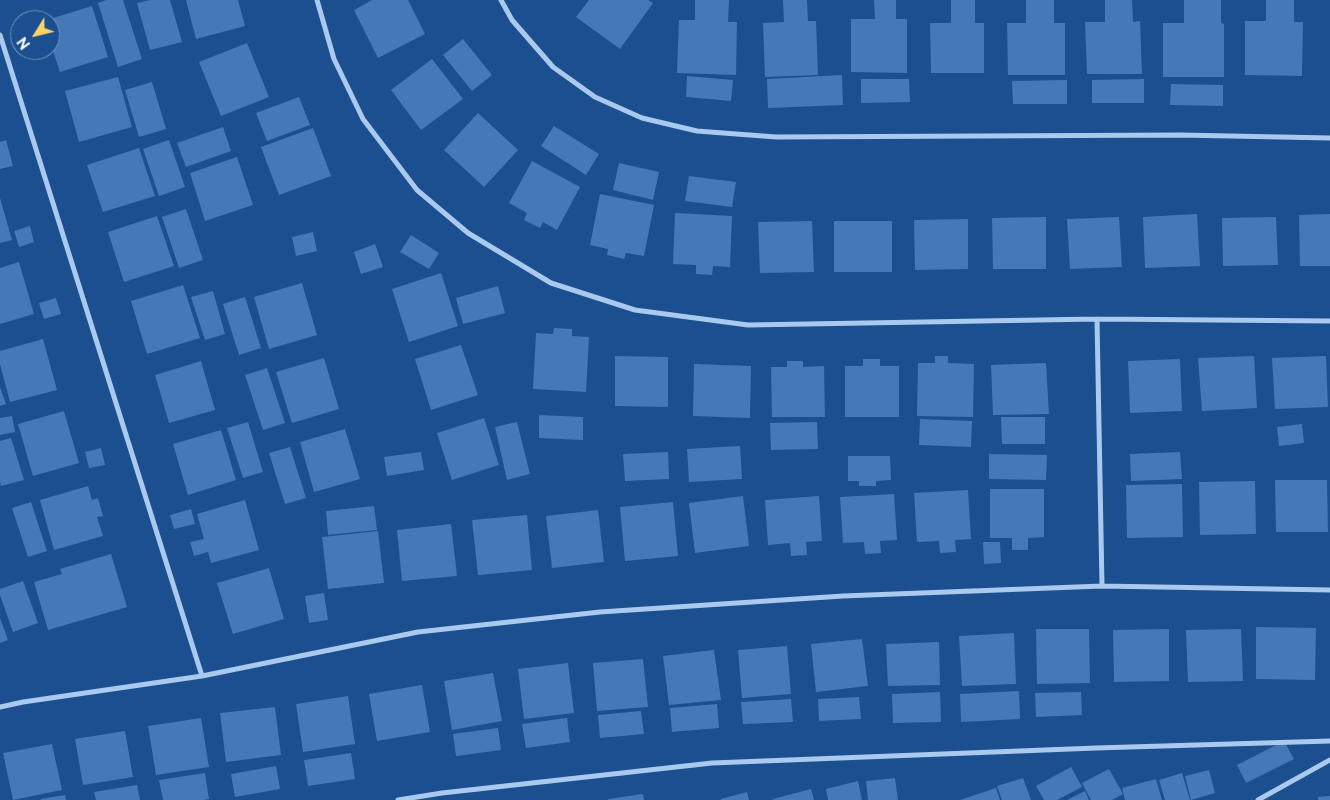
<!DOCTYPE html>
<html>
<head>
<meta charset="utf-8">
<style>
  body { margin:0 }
  #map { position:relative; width:1330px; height:800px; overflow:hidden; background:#1b4f8f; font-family:Raleway,sans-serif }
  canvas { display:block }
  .north { position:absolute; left:10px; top:10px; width:50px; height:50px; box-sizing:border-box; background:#1b4f8f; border:1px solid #7695bc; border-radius:50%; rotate:234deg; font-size:14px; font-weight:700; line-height:20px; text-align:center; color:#fff }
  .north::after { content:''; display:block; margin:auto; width:18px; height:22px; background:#ffd166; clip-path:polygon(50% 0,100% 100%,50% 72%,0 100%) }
</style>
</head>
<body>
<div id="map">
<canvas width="1330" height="800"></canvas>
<div class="north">N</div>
</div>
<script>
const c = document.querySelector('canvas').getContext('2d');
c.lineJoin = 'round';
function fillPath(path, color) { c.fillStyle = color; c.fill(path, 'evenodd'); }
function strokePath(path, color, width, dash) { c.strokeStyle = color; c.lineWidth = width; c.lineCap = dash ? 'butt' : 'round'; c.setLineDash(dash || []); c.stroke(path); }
const building = new Path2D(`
  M106,0H123L142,59L118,67L98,3Z
  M150,0H170L182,42L150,50L137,3Z
  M186,0H238L245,26L196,39Z
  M372,0H408L425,34L378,58L354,10Z
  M589,0H648L653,3L620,49L576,17Z
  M695,0H729L728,22H737L736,75L677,73L679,20H695Z
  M783,0H807L808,21H816L818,75L765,77L763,23L784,22Z
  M874,0H896V19H907V73L851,72V19H875Z
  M951,0H975V23H984V73H931L930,23H951Z
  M1026,0H1054V23H1065V75H1008L1007,23H1026Z
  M1105,0H1132L1133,22L1140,21L1142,74H1087L1085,22H1105Z
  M1184,0H1221V23L1224,24V77H1163V23H1184Z
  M1266,0H1294V22H1303L1302,76L1245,75V21H1266Z
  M92,6L108,57L60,72L50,42V19Z
  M463,39L492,75L472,91L443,55Z
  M247,43L269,97L221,116L199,62Z
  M432,59L463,99L421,130L391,90Z
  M842,75L843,105L768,108L767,79Z
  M687,76L733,80L731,101L686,97Z
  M118,77L132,127L79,142L65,91Z
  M861,79H909L910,102L861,103Z
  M1144,79V103H1092V80Z
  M1067,80V104H1013L1012,81Z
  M152,82L166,129L139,137L125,90Z
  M1171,84L1223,85V106L1170,105Z
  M299,97L310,125L267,141L256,113Z
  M478,113L518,150L484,187L444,150Z
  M554,126L599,154L586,175L541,146Z
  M223,127L231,151L186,167L177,143Z
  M313,128L331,176L279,195L261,147Z
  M6,140L13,166L0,169V142Z
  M169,140L185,187L159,196L143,149Z
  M139,148L155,196L103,212L87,165Z
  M237,157L253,205L205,221L190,173Z
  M532,161L580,187L557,230L543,222L540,228L524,220L527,213L509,203Z
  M619,163L659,172L653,200L613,190Z
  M689,176L736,182L732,207L685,201Z
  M600,194L654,205L644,256L626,253L624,259L607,255L608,249L590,245Z
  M0,198L12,240L0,243Z
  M186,209L203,260L179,268L162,217Z
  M675,213L732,216L730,267L713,266L712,275L696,274V265L673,264Z
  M1197,214L1200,266L1145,268L1143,217Z
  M1330,214V266H1300L1299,215Z
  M157,216L174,266L124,282L108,232Z
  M1046,217V269H993L992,218Z
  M1119,217L1122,267L1070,269L1067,219Z
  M1276,217L1278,265L1223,266L1222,218Z
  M968,219V269L915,270L914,220Z
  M812,221L814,272L760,273L758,222Z
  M834,221H892V272H834Z
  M30,226L34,242L19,247L14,231Z
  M313,232L317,251L296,256L292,237Z
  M411,235L439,253L429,269L400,252Z
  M375,244L383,267L361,274L354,252Z
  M19,262L34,314L0,324V268Z
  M441,273L458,326L409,342L392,289Z
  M302,283L317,335L269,349L254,297Z
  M183,285L200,338L147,354L131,301Z
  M498,286L505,313L463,324L456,298Z
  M213,291L225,334L205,340L191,297Z
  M245,297L261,348L239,355L223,304Z
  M56,298L61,314L44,319L39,303Z
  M554,328L572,329V336L589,337L586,392L533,389L536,333L553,334Z
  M43,339L57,390L10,402L0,364V351Z
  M461,345L478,395L431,410L415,359Z
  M615,356L668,357V407L615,406Z
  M935,356H948V363L974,364L973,417L917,416L918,363H935Z
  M1254,356L1257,408L1202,411L1198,358Z
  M1326,356L1328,407L1275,409L1272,358Z
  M324,358L339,409L292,423L276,372Z
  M863,359H880V366H899V417H845V366H863Z
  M1180,359L1182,411L1130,413L1128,361Z
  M201,361L215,410L169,423L155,375Z
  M787,361H803V367L824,366L825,417H772L771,367H787Z
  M1046,363L1049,414L993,415L991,365Z
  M694,364L751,366L750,418L693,416Z
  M267,368L285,423L263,430L245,375Z
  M0,387L6,404L0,406Z
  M64,411L79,463L33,476L18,424Z
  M539,415L583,417V440L539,438Z
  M12,416L15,432L0,435V418Z
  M1001,417H1045V444H1002Z
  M484,418L499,465L452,480L437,433Z
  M920,419L972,421L971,447L919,445Z
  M248,422L263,472L243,478L227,428Z
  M517,422L530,474L507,480L495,427Z
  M817,422L818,449L771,450L770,423Z
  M1302,424L1304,443L1279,446L1277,427Z
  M345,429L360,479L314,492L300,442Z
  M221,430L236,480L188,495L173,444Z
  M11,438L24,480L1,486L0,482V441Z
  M740,446L742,479L689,482L687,449Z
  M290,447L306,498L285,504L269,453Z
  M101,448L105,465L89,468L85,452Z
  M421,452L424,470L387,476L384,457Z
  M668,452L669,479L625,481L623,454Z
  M1180,452L1182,479L1131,481L1130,454Z
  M989,454L1047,455L1046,480L989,479Z
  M848,456H890L891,480L876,481V486H859V481H848Z
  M1275,480H1327L1328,532H1276Z
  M1255,481L1256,534L1200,535L1199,482Z
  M1182,484L1183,537L1127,538L1126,485Z
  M88,486L92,500L98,498L103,516L97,517L103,536L54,550L40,500Z
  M990,489H1044V537L1028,538V550H1012V538H990Z
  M968,490L971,539L955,540L956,552L940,553L939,541L917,542L914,493Z
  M894,494L897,540L880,541L881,553L865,554L864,542L843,543L840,497Z
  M743,496L749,546L695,553L689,503Z
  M819,496L822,541L806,542L807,555L791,556L790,543L768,545L765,500Z
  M245,500L259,550L211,563L208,552L194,556L190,542L204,539L197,514Z
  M31,502L47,551L28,557L12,508Z
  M673,502L678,556L625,561L620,507Z
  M374,506L377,530L328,535L326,511Z
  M191,509L195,524L174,529L170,515Z
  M598,510L604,562L552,568L546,516Z
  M527,515L532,570L478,575L472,520Z
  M451,524L457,576L402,581L397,530Z
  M378,531L384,583L328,589L322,537Z
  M983,542H1000L1001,563L984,564Z
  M111,554L127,607L48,630L34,582L62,574L60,569Z
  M269,568L284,619L233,634L217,583Z
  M23,581L38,623L13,632L0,595V589Z
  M324,593L328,620L309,623L305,596Z
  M0,618L8,640L0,643Z
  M1256,627L1316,628L1315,680L1256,679Z
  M1036,629H1089L1090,683L1037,684Z
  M1169,629V681L1114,682L1113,630Z
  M1241,629L1243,681L1188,682L1186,630Z
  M1014,633L1016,684L962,686L959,636Z
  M862,639L868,686L816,692L811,644Z
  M939,642L940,685L888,686L886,644Z
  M787,646L791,694L742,698L738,650Z
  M714,650L721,700L669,705L663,656Z
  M643,659L648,707L597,711L593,663Z
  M568,663L574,713L524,719L518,669Z
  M493,673L502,721L452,730L444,681Z
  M422,685L430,732L377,741L369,694Z
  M1019,691L1020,719L961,722L960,694Z
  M940,692L941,722L893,723L892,694Z
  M1081,692L1082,715L1036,717L1035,693Z
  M348,696L355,744L303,752L296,704Z
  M859,697L861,719L819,721L818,699Z
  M791,699L793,722L743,724L741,702Z
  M717,704L719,728L672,732L670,708Z
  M275,707L281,755L226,762L220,713Z
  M641,711L644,734L600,738L598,715Z
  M201,718L209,767L156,775L148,726Z
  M567,718L570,742L526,748L522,724Z
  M498,728L501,750L456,756L453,734Z
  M125,731L133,777L83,785L75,739Z
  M1284,741L1294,759L1246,783L1237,765Z
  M52,744L62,790L13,800L3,753Z
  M351,753L355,779L308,786L304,760Z
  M276,766L280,789L235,797L231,774Z
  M1071,767L1082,787L1057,800H1044L1036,786Z
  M1109,769L1123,794L1112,800H1091L1082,783Z
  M1209,770L1215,793L1191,800L1185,776Z
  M205,773L209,799L203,800H163L159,780Z
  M1182,773L1190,800H1165L1159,780Z
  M895,778L898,800H868L866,781Z
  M1023,778L1031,800H1002L997,786Z
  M1156,779L1162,800H1125L1122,788Z
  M858,781L862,800H828L826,789Z
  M137,785L140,800H96L94,792Z
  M996,788L1000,800H960Z
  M811,789L814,800H773V799Z
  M1085,791L1089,800H1067Z
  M747,792L749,800H721V799Z
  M643,794L644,800H608V799Z
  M65,795L66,800H41V799Z
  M1330,796V800H1318V797Z`);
const minor = new Path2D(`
  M317,0L334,59L363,119L417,190L468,233L551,283L635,310L748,325L1097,319L1330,321
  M501,0L512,20L553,67L595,97L642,118L697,131L776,137L1180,135L1330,138
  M0,35L202,676
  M1097,319L1102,586
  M0,707L23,702L202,676L418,632L600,612L843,596L1102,586L1330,590
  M398,800L442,793L712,763L1096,748L1330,741
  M1258,800L1330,760`);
fillPath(building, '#4478b7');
strokePath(minor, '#a9c9ee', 5);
</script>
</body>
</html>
